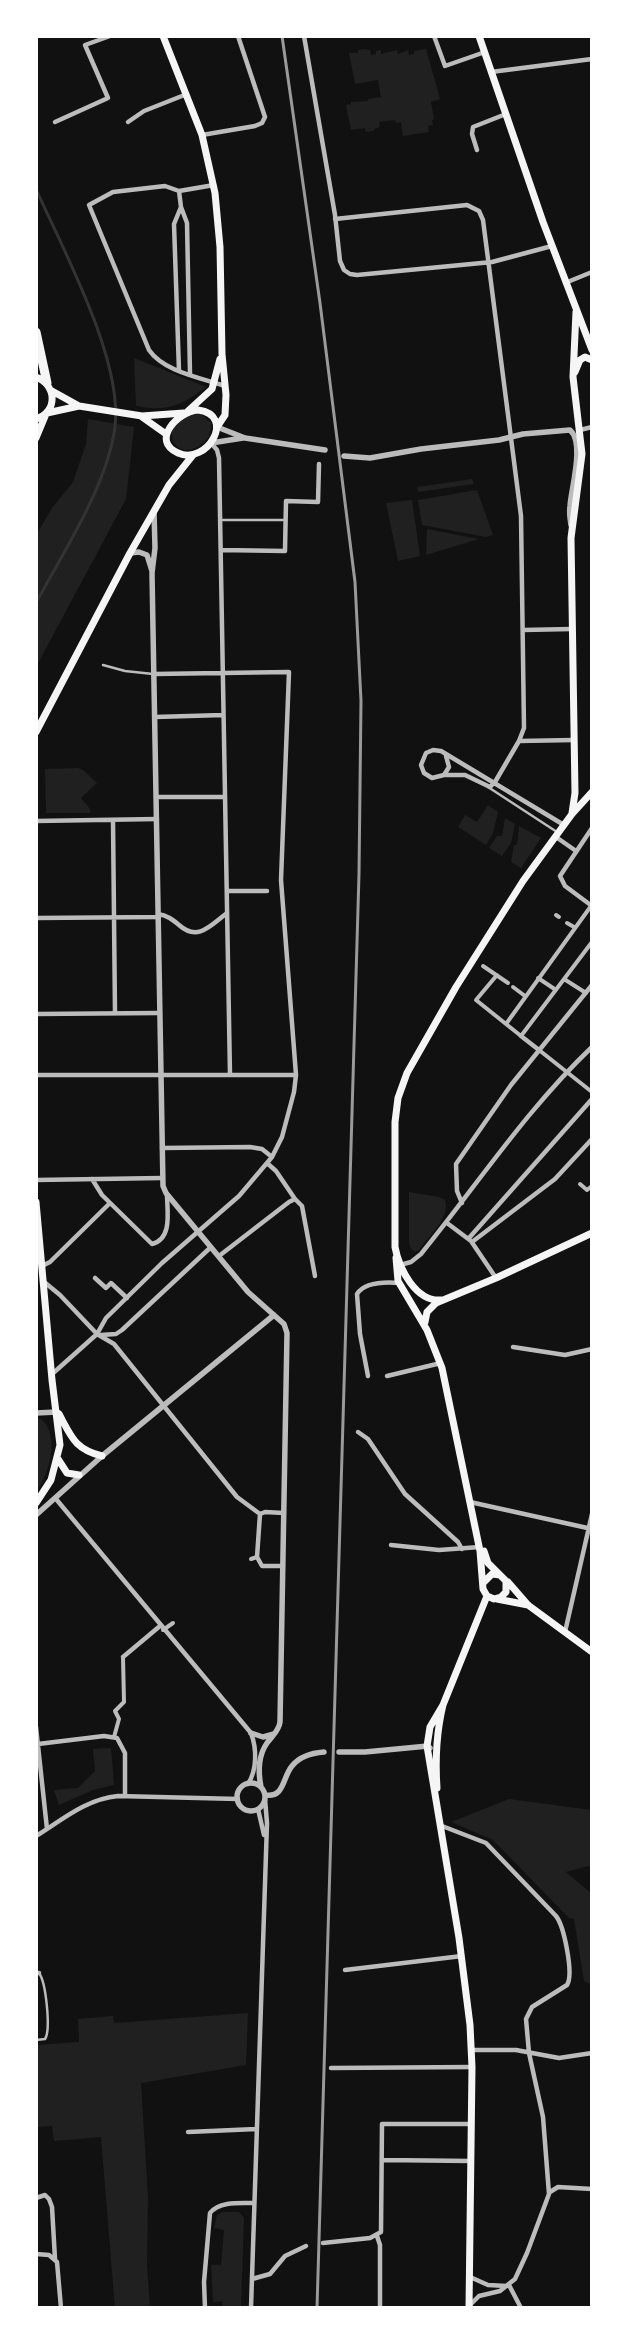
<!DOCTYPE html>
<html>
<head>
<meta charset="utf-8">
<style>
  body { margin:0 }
  #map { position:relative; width:628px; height:2344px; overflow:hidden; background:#111; font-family:"Exo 2",sans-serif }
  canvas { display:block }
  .frame { position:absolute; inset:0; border:38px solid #fff; pointer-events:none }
</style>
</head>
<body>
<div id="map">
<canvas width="628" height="2344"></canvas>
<div class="frame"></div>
</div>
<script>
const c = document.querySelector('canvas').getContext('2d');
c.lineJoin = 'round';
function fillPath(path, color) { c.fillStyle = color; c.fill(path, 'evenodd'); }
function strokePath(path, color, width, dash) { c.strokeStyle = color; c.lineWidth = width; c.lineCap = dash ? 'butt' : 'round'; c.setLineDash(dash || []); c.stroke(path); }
const green = new Path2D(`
  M364,49L370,50L371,55L376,54V51L381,50V54L397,50L398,54L408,50L409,55L414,54V51L426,49L440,99L431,102L434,119L432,120L433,125L428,126L429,132L403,136L401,122L396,123L395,120L379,122L380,127L374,129V131L366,132L365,128L351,130L346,105L351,104V102L368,101V99L381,97L378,80L355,84L349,53H358V50Z
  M134,358L206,387C181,406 167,412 136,406Z
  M201,414L211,423L209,437C176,475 149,417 201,414Z
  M88,419L134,427L126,499L36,667V535L52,508L73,482L86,444Z
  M472,479L474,484L418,492L417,487Z
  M477,490L493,535L486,537L422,525L418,500Z
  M412,500L420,556L398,561L386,503Z
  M427,529L479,539L426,555Z
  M78,768L83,770L97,783L81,798L90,809V813H46L45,769Z
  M488,805L498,812L493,833L486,845L458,827L465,815L477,822Z
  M505,818L515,824L511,843L502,856L489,848L497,836H502Z
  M519,826L541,838L521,868L511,862L514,845H517Z
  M409,1192L439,1197L445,1200C451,1217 428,1237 419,1250L415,1252L411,1249L409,1243Z
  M36,1419H41C61,1436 49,1474 36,1492Z
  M111,1748L114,1785L93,1790L59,1805L54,1790L78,1788L95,1771L93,1749Z
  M509,1799L592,1810V1865L566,1872L592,1894L590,1984L584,1981L574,1919L569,1918L493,1840L451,1822Z
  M248,2013L246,2065L141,2083L148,2198L147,2265L150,2308H115L101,2137L54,2141L52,2126L36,2127V2045L79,2042L78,2019L113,2016L114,2023Z
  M223,2212H239L244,2218L241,2308H223L222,2301L213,2302L211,2265H221L224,2230L214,2228L217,2215Z`);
const stream = new Path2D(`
  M36,189C64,252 123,360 115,427C107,486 64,551 36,603`);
const service = new Path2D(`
  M220,520H286
  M103,665L125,671L153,674
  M488,787L557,832
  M36,2040L45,2039C51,2030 46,1982 39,1973`);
const pedestrian = new Path2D(`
  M556,915L559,917
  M567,923L574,927
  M483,966L508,983
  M497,975L476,1000L521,1036L592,942
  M538,978L556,990
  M564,979L586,993
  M513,987L525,996
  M506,1024L591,906
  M539,1050L592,1092
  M580,1184L587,1190L592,1186
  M251,1559L257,1557
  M163,1630L173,1623
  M114,1737L119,1719L115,1711L124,1702L123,1657`);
const minor = new Path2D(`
  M304,36L335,215L340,261L344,270L350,274L357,275L492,262L552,246
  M434,36L445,66L485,52
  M491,72L592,59
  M55,122L108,98L85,45L110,36
  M128,122L144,111L187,94
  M202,135L255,126L262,123L265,117L238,36
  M477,150L472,134L473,127L506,114
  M179,191L214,185
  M335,219L467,205L479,211L483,220L521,516L524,728L519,741L495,782L490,787L465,775H444L432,778L424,773L421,765L426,753L433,750L441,751L564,825
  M565,283L592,272
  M179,371L174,224L181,207
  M190,374L187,223L181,207L179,191L165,186L113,192L89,205L149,350C164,372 202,378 225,386
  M580,430L592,427
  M211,443L217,450L219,458L230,1075
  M221,550L285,551L286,501L318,502L319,464
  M523,630L572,629
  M155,717L223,715
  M519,741L574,740
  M444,775L449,767L446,756
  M156,797H225
  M113,820L115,1013
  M36,821L157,819
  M592,828L560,876L565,886L592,906
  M556,837L576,851
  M227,891H267
  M158,914C167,915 173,920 179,925C198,942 211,925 227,913
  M36,918L159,917
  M36,1014L160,1013
  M521,1036L539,1050
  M36,1075H296
  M162,1148L250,1147L262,1149L272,1157
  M267,1163L276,1171L295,1199
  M92,1179L102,1195L152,1244C173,1239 167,1210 167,1195
  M36,1180L162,1178
  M462,1203L457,1191L456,1164L511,1085L592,985
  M447,1223L471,1241L496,1278
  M469,1238L592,1099
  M472,1242L555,1179L592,1139
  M219,1256L289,1202L295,1199L302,1206L315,1276
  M400,1265L411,1262L421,1254C477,1185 527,1109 592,1047
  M42,1266L50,1262L110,1203
  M95,1278L106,1288L111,1283L127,1298
  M43,1281L60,1295L97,1334L114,1344L237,1497L260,1514
  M101,1335L116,1334L122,1330L211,1247
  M513,1347L565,1355L592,1349
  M51,1375L97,1334L106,1318L162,1263L239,1196L272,1157L282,1137L294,1092L296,1075L281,880L289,672L154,674
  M368,1376L360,1334L357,1294C365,1282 386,1282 399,1283
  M387,1376L441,1363
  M358,1432L368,1439L405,1494L458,1542L462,1549
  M56,1499L251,1733C257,1749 257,1770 248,1784
  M470,1502L592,1529
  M391,1545L439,1550L480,1547
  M283,1566H262L257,1557L260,1514L265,1512L284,1513
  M565,1632L592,1514
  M123,1657L160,1626
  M36,1727L47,1829
  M38,1744L104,1736L117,1738L125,1753V1796
  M258,1809L264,1835
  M442,1826L486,1843L556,1916C564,1926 574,1974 567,1985L532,2007L526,2019L529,2053L543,2117L549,2194L527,2253L515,2279L500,2291L479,2296L470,2305
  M36,1836C62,1820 86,1799 118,1796L238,1799
  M345,1970L462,1956
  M36,1973H39
  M472,2050H516L559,2058L592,2053
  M331,2068L472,2067
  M188,2132L256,2129
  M383,2160L471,2161
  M550,2192L558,2187L592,2189
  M36,2198L45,2195L49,2199L52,2207L55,2259
  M377,2236L380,2245V2308
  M323,2243L370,2238L381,2232L382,2124H472
  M36,2254L49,2255L57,2262L61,2308
  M470,2277L488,2285L507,2286
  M252,2279L270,2274L285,2256L306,2246
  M509,2285L521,2308
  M205,2308L204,2282L210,2213C219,2201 240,2203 254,2203
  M251,2308L267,1823L265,1799`);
const tertiary = new Path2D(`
  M217,427L245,438L325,450
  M211,443L243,438
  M344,456L370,458L421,449L499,440L523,434L570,430C585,443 571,489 570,506C569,512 570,519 571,525
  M154,511L155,548L152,573L163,1186L166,1193L248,1292L284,1324L287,1333L280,1722C279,1731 272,1736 267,1743C258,1756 258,1772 261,1787
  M130,553L139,552L147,555L152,571
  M36,1413L57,1412
  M36,1515L102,1456L274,1315
  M251,1733L263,1737L274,1734
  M339,1752H365L428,1746L430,1748
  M237 1797a14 14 0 1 1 28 0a14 14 0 1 1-28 0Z
  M265,1795C285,1798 282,1778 292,1766C300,1756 311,1753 324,1752`);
const secondary = new Path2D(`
  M163,36L202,135L215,193L220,247L222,354L226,395L225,415L217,427
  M479,36L543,222L592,350
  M575,372L580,360L585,357L592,360
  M36,377C57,385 58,412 36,419
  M52,391L79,406L142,416L184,413
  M198,410C237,415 207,466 178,453C150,441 178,411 198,410Z
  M188,411L212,389L220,359
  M47,413L79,406
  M142,417L166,434
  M36,438L46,414
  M36,732L130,553L169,485L193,455
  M572,813L575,793L571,538L582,454L573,377L576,312
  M36,1202L52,1380L60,1445L51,1480L36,1503
  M396,1258L398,1281L427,1330L442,1368L480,1551L483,1589L487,1596L494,1599L501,1597L506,1592V1581L500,1575L492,1574L484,1582
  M441,1300C416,1302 399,1269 395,1247V1122L398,1098L407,1073L456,987L523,881L572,814L592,792
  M425,1322L427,1312L436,1303L496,1278L592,1233
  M59,1414C72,1438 75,1449 102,1456
  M58,1459L67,1473L79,1475
  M484,1551L488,1563L500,1575
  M508,1582L528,1605L592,1652
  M497,1599L528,1605
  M443,1705L430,1727L427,1746L459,1938L470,2025L472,2067L469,2308
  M437,1788C435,1759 436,1734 443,1705L487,1596`);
const motorway = new Path2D(`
  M36,332L47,383`);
const rail = new Path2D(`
  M282,36L320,303L355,582L361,701L359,874L317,2308`);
fillPath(green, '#202020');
strokePath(stream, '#333', 3);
strokePath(service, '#bcbcbc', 2.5);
strokePath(pedestrian, '#bcbcbc', 4);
strokePath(minor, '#bcbcbc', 4.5);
strokePath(tertiary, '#bcbcbc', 5.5);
strokePath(secondary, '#f5f5f5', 7);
strokePath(motorway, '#f5f5f5', 9);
strokePath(rail, '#9a9a9a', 3);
</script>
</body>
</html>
